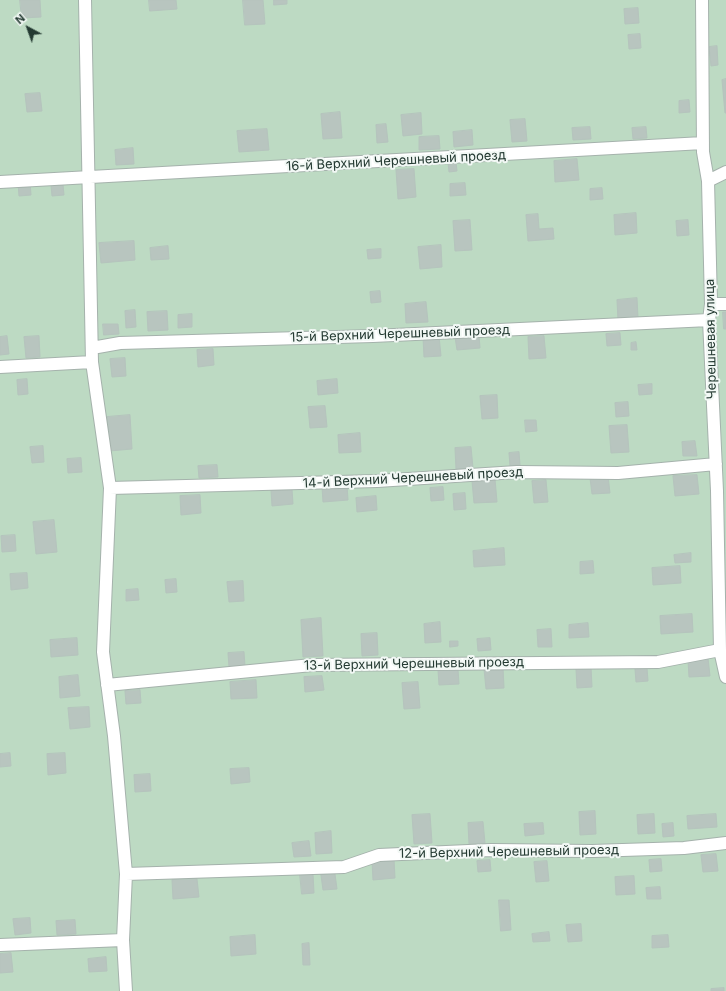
<!DOCTYPE html>
<html>
<head>
<meta charset="utf-8">
<style>
  body { margin:0 }
  #map { position:relative; width:726px; height:991px; overflow:hidden; background:#e2ebe6; font-family:Inter,sans-serif }
  canvas { display:block }
  .north { position:absolute; left:8px; top:8px; width:40px; height:40px; -webkit-text-stroke:3px #f2f8f5; paint-order:stroke; rotate:319deg; font-size:11px; font-weight:700; line-height:16px; text-align:center; color:#243a32 }
  .north::after { content:''; display:block; margin:auto; width:14px; height:18px; background:#243a32; clip-path:polygon(50% 0,100% 100%,50% 72%,0 100%) }
</style>
</head>
<body>
<div id="map">
<canvas width="726" height="991"></canvas>
<div class="north">N</div>
</div>
<script>
const c = document.querySelector('canvas').getContext('2d');
c.lineJoin = 'round';
function fillPath(path, color) { c.fillStyle = color; c.fill(path, 'evenodd'); }
function strokePath(path, color, width, dash) { c.strokeStyle = color; c.lineWidth = width; c.lineCap = dash ? 'butt' : 'round'; c.setLineDash(dash || []); c.stroke(path); }
function write(font, color, halo, rows, align = 'center') {
  c.font = font + ' Inter,sans-serif'; c.lineWidth = 4; c.setLineDash([]); c.textBaseline = 'middle'; c.strokeStyle = halo; c.fillStyle = color; for (const [text, x, y, turn = 0] of rows) {
    c.save(); c.translate(x, y); c.rotate((+turn || 0) * Math.PI / 180); c.textAlign = isNaN(turn) ? turn : align; if (halo) c.strokeText(text, 0, 0); c.fillText(text, 0, 0); c.restore();
  }
}
const green = new Path2D(`
  M0,0H726V991H0Z`);
const building = new Path2D(`
  M20,0H40L41,17L22,18Z
  M149,0H176L177,9L150,11Z
  M243,0H263L265,24L245,25Z
  M274,0H287V4L274,5Z
  M638,8L639,23L625,24L624,9Z
  M640,34L641,48L629,49L628,35Z
  M717,46L718,65L711,66L709,47Z
  M726,79V113H725L722,80Z
  M40,93L42,111L27,112L25,94Z
  M689,100L690,112L679,113V101Z
  M340,112L342,138L323,139L321,114Z
  M421,113L422,134L403,136L401,115Z
  M525,119L527,141L512,142L510,120Z
  M386,124L388,142L377,143L376,125Z
  M590,127L591,139L573,140L572,128Z
  M646,127L647,138L633,139L632,128Z
  M267,129L269,150L239,152L237,131Z
  M472,130L473,145L454,147L453,132Z
  M439,136L440,149L419,150V137Z
  M133,148L134,164L116,165L115,150Z
  M577,159L579,180L555,182L554,161Z
  M456,162L457,171L449,172L448,163Z
  M414,169L416,197L398,199L396,170Z
  M30,182L31,195L19,196L18,183Z
  M465,183L466,195L450,196V184Z
  M63,184L64,195L52,196L51,185Z
  M602,188L603,199L590,200V189Z
  M636,213L637,233L615,235L614,215Z
  M538,214L539,229L553,228L554,239L528,241L526,215Z
  M470,220L472,250L455,251L453,221Z
  M688,220L689,235L677,236L676,221Z
  M134,241L135,260L101,263L99,243Z
  M441,245L442,267L420,269L418,247Z
  M168,246L169,259L151,260L150,248Z
  M381,249V258L368,259L367,250Z
  M380,291L381,302L371,303L370,292Z
  M637,298L638,318L618,320L617,300Z
  M426,302L428,322L406,323L405,304Z
  M135,310L136,327L126,328L125,311Z
  M167,311L168,330L148,331L147,312Z
  M723,312H726V329H724Z
  M192,314V327L178,328V315Z
  M103,324H118L119,334L104,335Z
  M620,333L621,345L607,346L606,334Z
  M479,335L480,348L457,350L455,337Z
  M7,336L9,354L0,355V337Z
  M39,336L40,357L26,358L24,337Z
  M439,336L441,356L424,357L423,337Z
  M544,336L546,358L529,359L528,337Z
  M636,342L637,350H631V343Z
  M213,349L214,365L198,367L197,350Z
  M125,358L126,376L112,377L110,359Z
  M27,379L28,394L18,395L17,380Z
  M337,379L338,393L318,395L317,381Z
  M652,384V394L639,395L638,385Z
  M497,395L498,418L482,419L480,396Z
  M628,402L629,416L616,417L615,403Z
  M325,406L327,427L310,428L308,407Z
  M130,415L132,449L109,451L107,417Z
  M525,420H536L537,431L526,432Z
  M627,425L629,452L611,453L609,426Z
  M360,433L361,452L339,453L338,435Z
  M695,441L697,456H683L682,442Z
  M43,446L44,462L32,463L30,447Z
  M471,447L473,468L456,469L455,448Z
  M519,452L520,465L510,466L509,453Z
  M81,458L82,472L68,473L67,459Z
  M217,465L218,477L199,478L198,466Z
  M697,475L699,494L675,496L673,476Z
  M608,476L610,493L592,494L590,478Z
  M495,479L497,502L474,503L472,481Z
  M546,480L548,502L534,503L532,481Z
  M347,485L348,500L323,502L322,487Z
  M443,487L444,500L431,501L430,488Z
  M292,489L293,504L272,506L271,490Z
  M465,493L466,509L454,510L453,494Z
  M200,495L201,513L181,515L180,496Z
  M376,496L377,510L357,512L356,498Z
  M54,520L57,552L36,554L33,522Z
  M15,535L16,551L2,552L1,536Z
  M504,548L505,565L474,567L473,551Z
  M691,553V562L675,563L674,555Z
  M593,561L594,573L580,574V562Z
  M680,566L681,583L653,585L652,568Z
  M27,573L28,588L11,590L10,574Z
  M176,579L177,592L166,593L165,580Z
  M243,581L244,601L229,602L227,582Z
  M138,589L139,600L126,601V590Z
  M692,614L693,632L661,634L660,616Z
  M321,618L323,656L303,657L301,620Z
  M440,622L441,642L425,643L424,624Z
  M588,623L589,637L569,638V625Z
  M551,629L552,647H538L537,630Z
  M377,633L378,655L362,656L361,634Z
  M77,638L78,655L51,657L50,640Z
  M490,638L491,650L478,651L477,639Z
  M450,641H458V646L450,647Z
  M244,652L245,666L229,667L228,653Z
  M708,658L710,676L689,677L688,660Z
  M503,667L504,688L486,689L484,669Z
  M591,667L592,687L577,688L576,669Z
  M647,668L648,681L636,682L635,669Z
  M458,669L459,684L439,685L438,670Z
  M78,675L80,696L60,698L59,677Z
  M322,676L324,690L305,692L304,677Z
  M256,680L257,698L231,699L230,682Z
  M418,682L420,708L404,709L402,683Z
  M140,690L141,703L126,704L125,691Z
  M89,707L90,727L70,729L68,708Z
  M10,753L11,766L0,767V754Z
  M65,753L66,773L48,775L47,754Z
  M249,768L250,782L231,784L230,769Z
  M150,774L151,791L135,792L134,775Z
  M595,811L596,834L580,835L579,812Z
  M430,814L432,843L414,844L412,815Z
  M654,814L655,833L638,834L637,815Z
  M716,814L717,827L688,829L687,816Z
  M483,822L485,843L469,844L468,823Z
  M543,823L544,834L525,836L524,824Z
  M673,823L674,836L663,837L662,824Z
  M331,831L332,853L316,854L315,833Z
  M309,841L311,856L294,857L292,843Z
  M716,854L718,871L703,872L701,855Z
  M394,859L395,878L373,880L372,861Z
  M661,859L662,871L650,872L649,860Z
  M490,860L491,871L478,872L477,861Z
  M547,861L549,881L536,882L534,862Z
  M300,874H313L314,893L302,894Z
  M335,874L337,889L323,890L321,875Z
  M634,876L635,894L616,895L615,877Z
  M197,879L199,897L173,899L172,880Z
  M660,887L661,899H647L646,888Z
  M499,900H509L511,930L501,931Z
  M30,918L31,933L15,935L13,919Z
  M75,920L76,934L57,935L56,921Z
  M581,924L582,941L568,942L566,925Z
  M549,932L550,941L533,942L532,934Z
  M255,935L256,954L231,956L230,937Z
  M668,935L669,947L652,948V936Z
  M309,943L310,965H303L302,944Z
  M11,953L13,972L0,973V954Z
  M106,957L107,971L89,972L88,959Z
  M724,988V991H711V989Z`);
const lane = new Path2D(`
  M85,0L92,362L110,488L103,652L114,736L126,874L123,940L126,991
  M702,0L703,152L708,181L711,304L709,320L717,491L720,650L726,677
  M708,181L726,172
  M0,182L703,143
  M711,304H726
  M92,348L120,343L373,336L709,320
  M0,367L92,362
  M110,488L377,481L517,472L618,473L716,464
  M107,685L312,665L658,662L720,650
  M126,874L344,867L379,855L491,850L592,851L684,848L726,843
  M0,945L123,940`);
const streetNames = [
  ["16-й Верхний Черешневый проезд",396,161,-3],
  ["15-й Верхний Черешневый проезд",400,334,-2],
  ["Черешневая улица",711,339,-91],
  ["14-й Верхний Черешневый проезд",413,478,-3],
  ["13-й Верхний Черешневый проезд",414,664,-1],
  ["12-й Верхний Черешневый проезд",509,852,-1]
];
fillPath(green, '#bddac3');
fillPath(building, '#b8c5bf');
strokePath(building, '#b5c4bd', 1);
strokePath(lane, '#a5b2ac', 14);
strokePath(lane, '#fff', 12);
write('13px', '#243a32', '#f2f8f5', streetNames);
</script>
</body>
</html>
